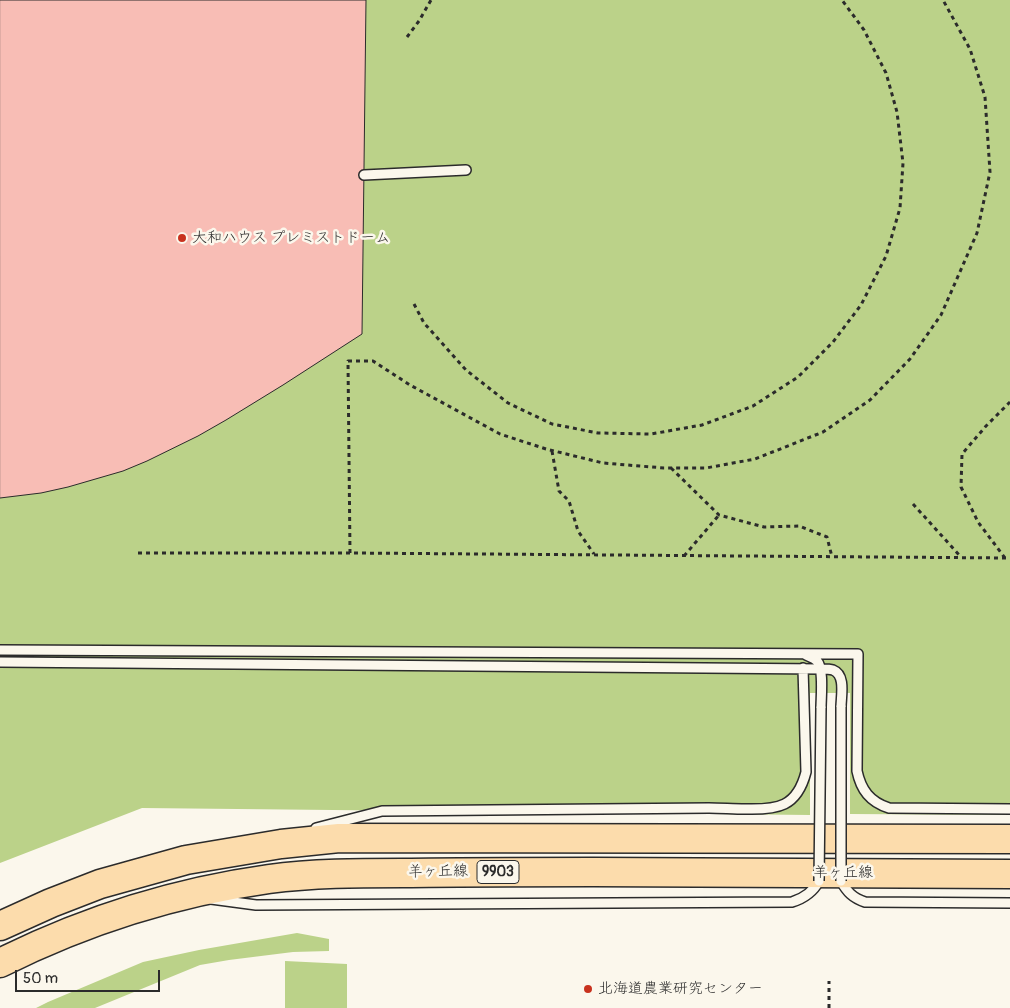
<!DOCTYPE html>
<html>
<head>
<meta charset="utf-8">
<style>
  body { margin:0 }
  #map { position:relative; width:1010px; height:1008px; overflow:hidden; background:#fbf7ec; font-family:Pangolin,sans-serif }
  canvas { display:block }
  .scale { position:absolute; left:15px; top:970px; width:145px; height:22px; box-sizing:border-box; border:2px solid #2b2b2b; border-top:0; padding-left:6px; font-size:15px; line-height:18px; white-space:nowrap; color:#2b2b2b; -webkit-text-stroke:4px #fbf7ec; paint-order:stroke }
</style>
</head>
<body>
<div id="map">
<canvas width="1010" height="1008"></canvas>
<div class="scale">50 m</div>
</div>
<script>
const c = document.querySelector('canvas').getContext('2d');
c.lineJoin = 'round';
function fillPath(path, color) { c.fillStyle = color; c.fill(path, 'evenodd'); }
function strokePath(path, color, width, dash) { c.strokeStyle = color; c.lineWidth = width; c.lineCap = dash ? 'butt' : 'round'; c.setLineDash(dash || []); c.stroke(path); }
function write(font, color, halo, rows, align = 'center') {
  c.font = font + ' Pangolin,"Klee One",sans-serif'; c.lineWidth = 5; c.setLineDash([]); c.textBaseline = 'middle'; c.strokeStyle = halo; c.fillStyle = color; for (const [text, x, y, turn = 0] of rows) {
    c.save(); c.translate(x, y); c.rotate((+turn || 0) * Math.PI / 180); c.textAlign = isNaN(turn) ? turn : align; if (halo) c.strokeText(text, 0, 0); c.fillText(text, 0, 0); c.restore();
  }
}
const green = new Path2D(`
  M0,0H1010V815L850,814V693H810V815L142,808L0,863Z
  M297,933L329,939V951L293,952L229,960L200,965L95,1008H36L48,1002L143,962L199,950Z
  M285,961L347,964V1008H285Z`);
const building = new Path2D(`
  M0,0H366L362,334L283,385L226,420L198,436L147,461L123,471L68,487L41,493L0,498Z`);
const path = new Path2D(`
  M407,37L419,21L431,0
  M414,304L424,323L466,370L508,403L552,424L598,433L651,434L702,425L753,406L798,377L833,342L861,305L886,256L900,208L903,163L897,112L886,73L864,30L842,0
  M552,451L559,491L569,501L578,531L594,554
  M671,468L719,515L764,527L799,526L827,537L832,557
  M913,504L961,557
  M138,553H350L1010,558
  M350,553L348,361H373L410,385L500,434L546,449L603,463L664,468H706L755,459L823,432L870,400L910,359L941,315L977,233L990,172L985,97L970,49L943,0
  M684,556L719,515
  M1005,558L978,522L961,487L962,454L986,426L1010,402
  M829,1008V981`);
const lane = new Path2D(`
  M364,175L466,170
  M0,650L858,654L857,771C861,790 870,802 889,808L1010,809
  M806,655C810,657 814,658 817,661C824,668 821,697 821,708
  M0,662L821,669C825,669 830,669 833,670C846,675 841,696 841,707
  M316,828L382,811L709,808C721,808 733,809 745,809C778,810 797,807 806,772L803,668
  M841,881C847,892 853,898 865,902L1010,903
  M211,899L256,905L792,902C805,898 813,892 819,881`);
const primary = new Path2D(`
  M0,926L51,903L100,884L186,860L281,844L339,838L1010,839
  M0,963C84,921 176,892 269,879C313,873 358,873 403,873C466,872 530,872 593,872C732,873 871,873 1010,874`);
const laneBridge = new Path2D(`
  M819,881L821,708
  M841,881V707`);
const markers = [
  [182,238,5,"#c8321e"],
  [588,989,5,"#c8321e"]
];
const shields = [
  [498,872,42]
];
const shieldNames = [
  ["9903",498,872]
];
const poiNames = [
  ["大和ハウス プレミストドーム",192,238],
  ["北海道農業研究センター",598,989]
];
const streetNames = [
  ["羊ヶ丘線",438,872,-1],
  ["羊ヶ丘線",843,873]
];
fillPath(green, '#bbd289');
fillPath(building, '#f8bdb5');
strokePath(building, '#2b2b2b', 1);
strokePath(lane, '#2b2b2b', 12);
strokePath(primary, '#2b2b2b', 31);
strokePath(path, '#2b2b2b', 3, [4, 4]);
strokePath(lane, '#fbf7ec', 9);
strokePath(primary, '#fcdcac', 28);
strokePath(laneBridge, '#2b2b2b', 12, []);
strokePath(laneBridge, '#fbf7ec', 9);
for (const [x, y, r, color] of markers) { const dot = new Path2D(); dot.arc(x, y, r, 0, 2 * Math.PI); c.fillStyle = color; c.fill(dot); strokePath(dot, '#fbf7ec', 2); }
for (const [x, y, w] of shields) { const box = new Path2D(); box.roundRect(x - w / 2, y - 11.5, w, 23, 4); c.fillStyle = '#fbf7ec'; c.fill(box); strokePath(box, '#2b2b2b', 1); }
write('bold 14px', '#2b2b2b', null, shieldNames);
write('15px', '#2b2b2b', '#fbf7ec', poiNames, 'left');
write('15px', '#2b2b2b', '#fbf7ec', streetNames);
</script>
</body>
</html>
